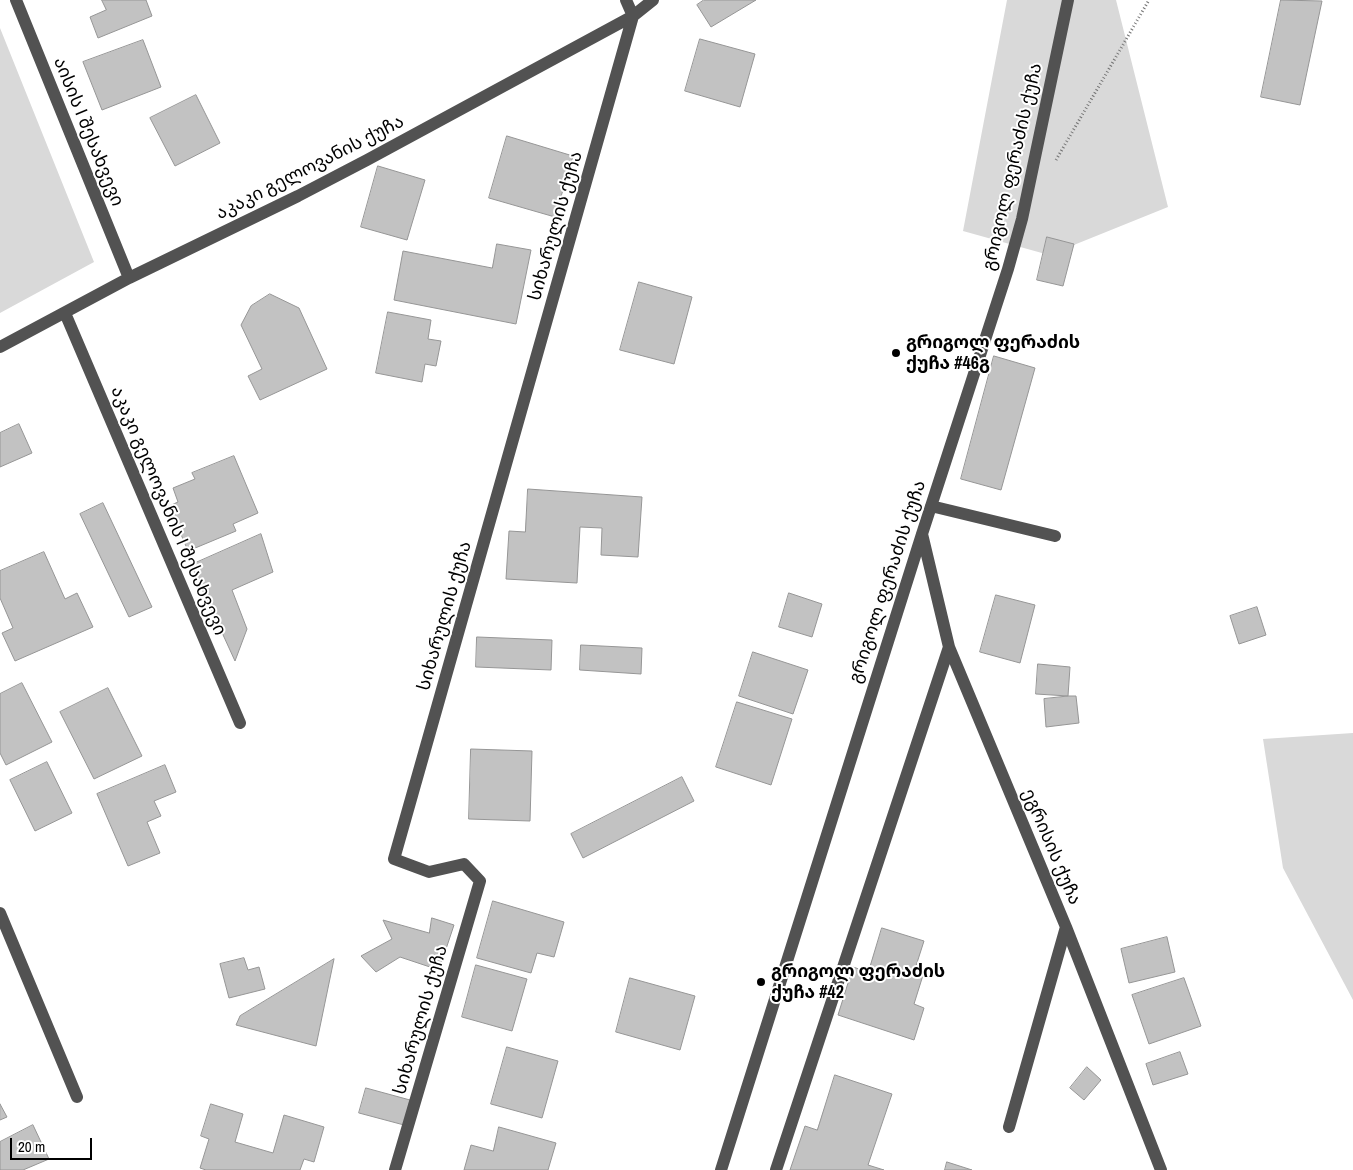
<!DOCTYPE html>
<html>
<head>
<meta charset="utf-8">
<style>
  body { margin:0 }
  #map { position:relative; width:1353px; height:1170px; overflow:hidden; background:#fff; font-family:"Archivo Narrow",sans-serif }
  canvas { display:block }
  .scale { position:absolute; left:10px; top:1138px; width:82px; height:22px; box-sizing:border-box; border:2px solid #000; border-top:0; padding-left:6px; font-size:15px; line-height:18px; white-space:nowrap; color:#000; -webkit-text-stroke:4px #fff; paint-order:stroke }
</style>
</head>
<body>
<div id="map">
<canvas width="1353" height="1170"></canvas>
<div class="scale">20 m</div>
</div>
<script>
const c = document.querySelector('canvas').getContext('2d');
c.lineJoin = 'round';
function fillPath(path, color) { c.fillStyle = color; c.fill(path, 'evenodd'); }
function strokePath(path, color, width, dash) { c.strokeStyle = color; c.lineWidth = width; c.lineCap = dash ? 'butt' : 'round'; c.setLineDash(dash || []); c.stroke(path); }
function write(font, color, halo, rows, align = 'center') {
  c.font = font + ' "Archivo Narrow","Noto Sans Georgian",sans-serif'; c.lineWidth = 4; c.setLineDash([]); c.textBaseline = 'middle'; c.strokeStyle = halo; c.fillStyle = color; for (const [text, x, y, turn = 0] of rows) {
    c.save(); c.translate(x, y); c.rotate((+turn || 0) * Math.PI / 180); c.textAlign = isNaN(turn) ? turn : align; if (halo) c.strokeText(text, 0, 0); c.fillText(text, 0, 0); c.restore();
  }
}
const green = new Path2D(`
  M1007,0H1116L1168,207L1049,255L963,231Z
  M0,28L94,262L0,313Z
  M1353,733V1000L1283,868L1263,739Z`);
const building = new Path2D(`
  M102,0H146L152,16L98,38L90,17L106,10Z
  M704,0H756L711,27L697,5Z
  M1281,0L1322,1L1300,105L1261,97Z
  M700,39L755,54L740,107L685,91Z
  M143,40L161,87L102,110L83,62Z
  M196,95L220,143L175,166L150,118Z
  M507,136L573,156L555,217L489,198Z
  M378,166L425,180L407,240L361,227Z
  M1047,237L1074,244L1063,286L1037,280Z
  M497,244L531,250L516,324L394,300L403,251L492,268Z
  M639,282L692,297L674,364L620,350Z
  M270,294L299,308L327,369L260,400L248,376L262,369L241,325L251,306Z
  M388,312L431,320L428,339L441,341L436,366L425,364L422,382L376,373Z
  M994,356L1035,368L1001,490L961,479Z
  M19,424L32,453L0,467V433Z
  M234,456L258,513L233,524L236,531L188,551L169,506L178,502L173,488L195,479L192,473Z
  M528,489L642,497L638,557L601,555L602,528L580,527L577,583L506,579L509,531L525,532Z
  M103,503L152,607L129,617L80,514Z
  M261,534L273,572L232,590L247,629L235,661L191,565Z
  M44,552L65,599L77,593L93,627L15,661L2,633L13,628L0,598V571Z
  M789,593L822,604L812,637L779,627Z
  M996,595L1035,605L1020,663L980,652Z
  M1257,607L1266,635L1239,644L1230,616Z
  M477,637L552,640L551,670L476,667Z
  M581,645L642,648L641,674L580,670Z
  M753,652L808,670L793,714L739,696Z
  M1038,664L1070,667L1068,696L1036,694Z
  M22,683L52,742L6,765L0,753V694Z
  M108,688L142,756L94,779L60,712Z
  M1068,696H1076L1079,723L1046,727L1044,699Z
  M737,702L792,719L771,785L716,767Z
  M471,749L532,751L530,821L469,819Z
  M47,762L72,813L35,831L10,780Z
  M165,765L176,792L154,801L161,816L147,822L160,853L128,866L97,794Z
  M682,777L694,801L583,858L571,834Z
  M493,901L564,922L554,957L537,953L531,973L477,958Z
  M432,918L454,925L439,970L400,957L376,972L361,956L392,939L383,920L429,933Z
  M882,928L924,941L915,969L924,972L914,1004L924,1008L914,1040L838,1015L853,967L868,972Z
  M1167,937L1175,972L1129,983L1121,949Z
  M244,958L248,970L259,967L265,989L229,998L220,964Z
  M334,959L316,1046L236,1025L240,1016Z
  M476,965L527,979L512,1031L462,1017Z
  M630,978L695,996L680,1050L616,1032Z
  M1184,978L1201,1026L1149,1044L1132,995Z
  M507,1047L558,1061L542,1118L491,1104Z
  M1180,1052L1188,1074L1153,1085L1146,1064Z
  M1087,1067L1101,1080L1084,1100L1070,1088Z
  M835,1075L892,1094L868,1165L884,1170H790L805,1126L817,1130Z
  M366,1088L410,1100L404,1125L359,1113Z
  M0,1104L7,1117L0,1120Z
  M211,1104L243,1114L235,1142L273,1153L284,1115L324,1127L314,1162L304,1159L300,1170H206L200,1168L209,1139L201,1136Z
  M33,1125L49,1159L23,1170H0V1142Z
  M499,1127L556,1143L548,1170H464L471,1145L493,1151Z
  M947,1162L972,1170H945Z`);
const path = new Path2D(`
  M1056,160L1149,0`);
const minor = new Path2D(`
  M16,0L129,278
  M65,313L240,723
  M0,347L129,278L298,196L367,160L633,16L653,0
  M931,506L1055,536
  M922,534L949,647L1066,927L1161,1170
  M0,913L77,1097
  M1009,1127L1066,927
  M395,1170L480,881L464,864L429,872L394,859L633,16L626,0
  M721,1170L922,534L1008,269L1022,219L1068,0
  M776,1170L949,647`);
const markers = [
  [896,353,5,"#000"],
  [761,982,5,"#000"]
];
const streetNames = [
  ["აისის I შესახვევი",88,132,68],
  ["გრიგოლ ფერაძის ქუჩა",1013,167,-77],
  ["აკაკი გელოვანის ქუჩა",310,168,-27],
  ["სიხარულის ქუჩა",556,226,-74],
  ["აკაკი გელოვანის I შესახვევი",168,511,67],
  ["გრიგოლ ფერაძის ქუჩა",888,582,-72],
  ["სიხარულის ქუჩა",445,616,-74],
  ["ეგრისის ქუჩა",1051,847,67],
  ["სიხარულის ქუჩა",421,1020,-74]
];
const poiNames = [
  ["გრიგოლ ფერაძის",906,343],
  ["ქუჩა #46გ",906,364],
  ["გრიგოლ ფერაძის",771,972],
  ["ქუჩა #42",771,993]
];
fillPath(green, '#d9d9d9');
fillPath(building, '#c2c2c2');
strokePath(building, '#969696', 1);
strokePath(path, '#747474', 3, [1, 2.5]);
strokePath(minor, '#525252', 12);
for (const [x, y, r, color] of markers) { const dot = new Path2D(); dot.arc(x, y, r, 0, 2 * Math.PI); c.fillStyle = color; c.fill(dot); strokePath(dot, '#fff', 2); }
write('18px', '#000', '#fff', streetNames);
write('bold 18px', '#000', '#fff', poiNames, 'left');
</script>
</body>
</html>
